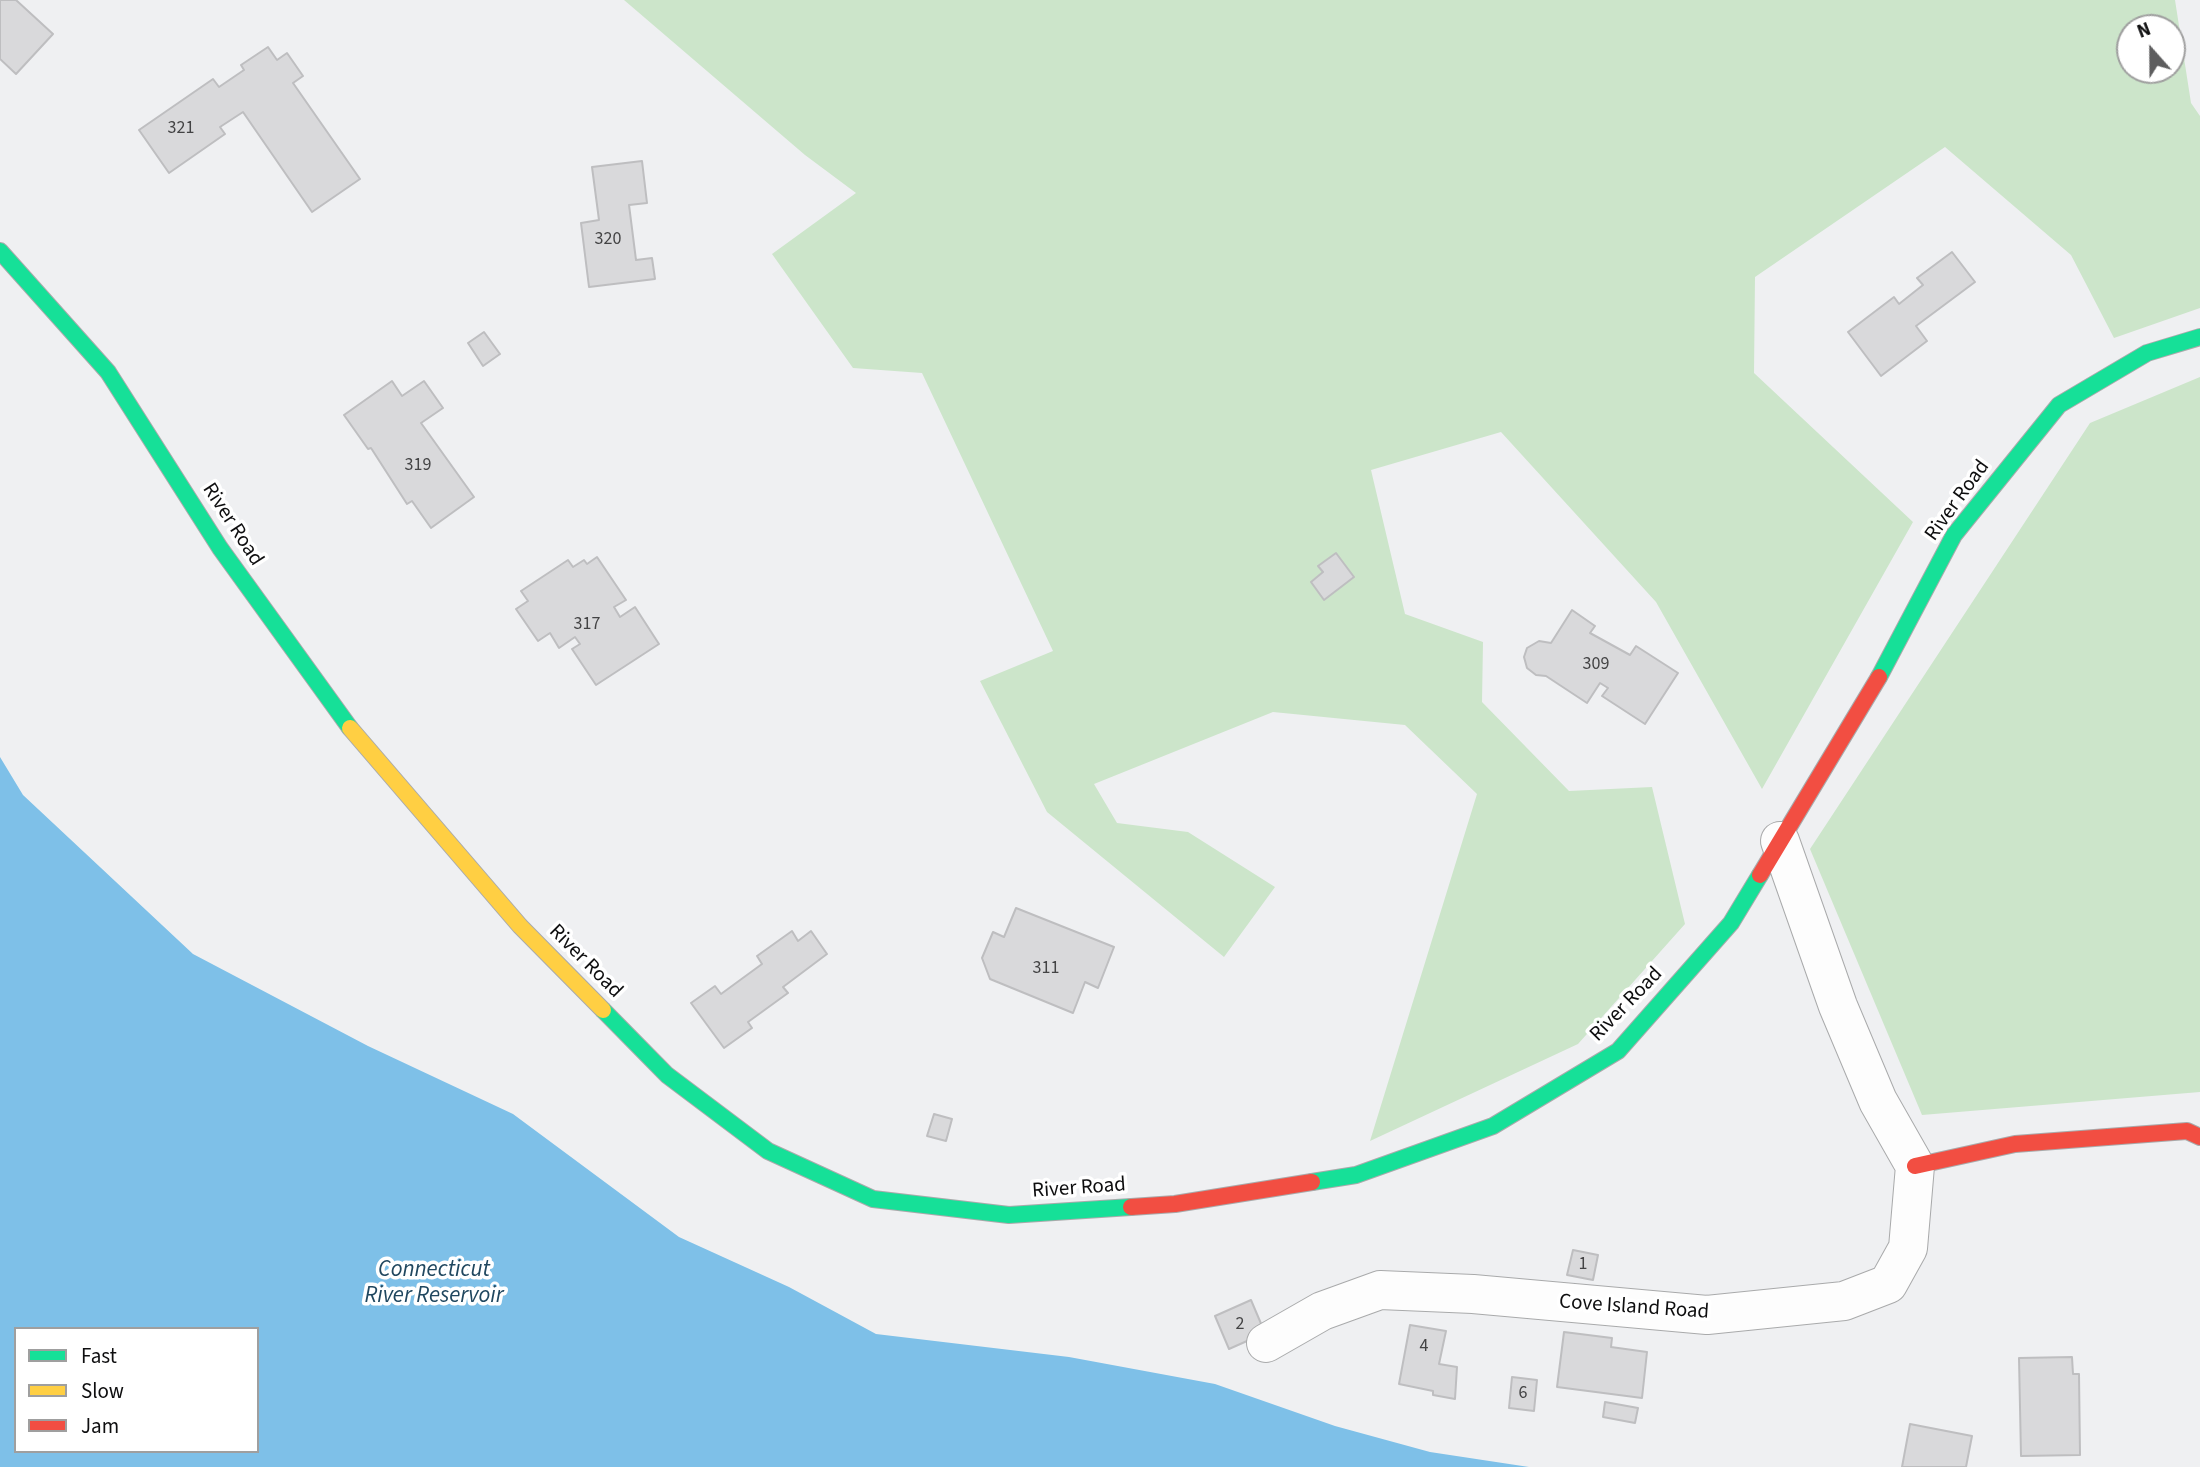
<!DOCTYPE html>
<html>
<head>
<meta charset="utf-8">
<style>
  body { margin:0 }
  #map { position:relative; width:2200px; height:1467px; overflow:hidden; background:#eff0f2; font-family:"Source Sans 3",sans-serif }
  canvas { display:block }
  .legend { position:absolute; left:14px; top:1327px; width:245px; height:126px; box-sizing:border-box; background:#fff; border:2px solid #9f9f9f; margin:0; padding:9px 12px; list-style:none; font-size:21px; color:#0e0e0f }
  .legend li { display:flex; align-items:center; gap:14px; height:35px }
  .legend b { width:35px; border:2px solid #9f9f9f }
  .north { position:absolute; left:2116px; top:14px; width:70px; height:70px; box-sizing:border-box; background:#fff; border:2px solid #9f9f9f; border-radius:50%; rotate:339deg; font-size:19px; font-weight:700; line-height:28px; text-align:center; color:#0e0e0f }
  .north::after { content:''; display:block; margin:auto; width:24px; height:32px; background:#5d5d5e; clip-path:polygon(50% 0,100% 100%,50% 72%,0 100%) }
</style>
</head>
<body>
<div id="map">
<canvas width="2200" height="1467"></canvas>
<ul class="legend">
<li><b style="height:9px;background:#16e098"></b>Fast</li>
<li><b style="height:9px;background:#ffcf43"></b>Slow</li>
<li><b style="height:9px;background:#f24e42"></b>Jam</li>
</ul>
<div class="north">N</div>
</div>
<script>
const c = document.querySelector('canvas').getContext('2d');
c.lineJoin = 'round';
function fillPath(path, color) { c.fillStyle = color; c.fill(path, 'evenodd'); }
function strokePath(path, color, width, dash) { c.strokeStyle = color; c.lineWidth = width; c.lineCap = dash ? 'butt' : 'round'; c.setLineDash(dash || []); c.stroke(path); }
function write(font, color, halo, rows, align = 'center') {
  c.font = font + ' "Source Sans 3",sans-serif'; c.lineWidth = 7; c.setLineDash([]); c.textBaseline = 'middle'; c.strokeStyle = halo; c.fillStyle = color; for (const [text, x, y, turn = 0] of rows) {
    c.save(); c.translate(x, y); c.rotate((+turn || 0) * Math.PI / 180); c.textAlign = isNaN(turn) ? turn : align; if (halo) c.strokeText(text, 0, 0); c.fillText(text, 0, 0); c.restore();
  }
}
const green = new Path2D(`
  M624,0H2175L2191,103L2200,116V308L2114,338L2071,255L1945,147L1755,277L1754,373L1913,522L1762,789L1656,602L1501,432L1371,470L1405,614L1483,642L1482,702L1569,791L1652,787L1685,924L1578,1044L1370,1141L1477,794L1405,725L1273,712L1094,784L1117,823L1188,832L1275,887L1224,957L1047,812L980,681L1053,651L922,373L853,368L772,254L856,193L805,155ZM2130,28H2172V70H2130Z
  M2200,377V1092L1922,1115L1810,849L2090,423Z`);
const water = new Path2D(`
  M0,757L23,795L193,954L368,1046L513,1114L679,1237L789,1287L876,1334L1069,1357L1215,1384L1335,1426L1430,1452L1529,1467H0ZM16,1329H257V1451H16Z`);
const building = new Path2D(`
  M0,0H16L53,34L16,74L0,59Z
  M268,47L277,60L287,53L303,76L293,83L360,179L312,212L243,112L220,127L225,134L169,173L139,130L213,79L219,87L244,70L241,65Z
  M642,161L647,203L629,205L636,260L652,258L655,279L589,287L581,223L599,220L592,167Z
  M1952,252L1975,282L1916,326L1927,341L1881,376L1848,332L1894,297L1899,304L1923,285L1917,278Z
  M484,332L500,354L483,366L468,343Z
  M392,381L402,396L424,381L443,408L421,423L474,497L431,528L412,501L407,504L371,448L368,449L344,415Z
  M1336,553L1354,577L1324,600L1311,582L1323,572L1318,566Z
  M597,557L626,600L614,607L620,617L635,607L659,644L596,685L572,649L580,644L575,637L559,648L550,633L538,641L516,609L528,601L521,591L568,560L573,567L584,560L587,564Z
  M1572,610L1595,626L1590,633L1630,655L1636,646L1678,673L1645,724L1602,696L1608,688L1600,683L1587,703L1546,676L1536,675L1527,668L1524,657L1527,648L1539,641L1551,643Z
  M1016,908L1114,947L1098,988L1085,982L1073,1013L990,979L982,958L993,932L1004,937Z
  M792,931L798,941L811,931L827,954L783,987L788,993L748,1022L752,1028L724,1048L691,1003L715,986L721,994L762,964L757,956Z
  M934,1114L952,1119L946,1141L927,1136Z
  M1573,1250L1598,1255L1593,1280L1567,1275Z
  M1251,1300L1265,1333L1229,1349L1215,1316Z
  M1410,1325L1446,1331L1439,1364L1457,1367L1455,1399L1433,1395V1391L1399,1384Z
  M1564,1332L1612,1338L1611,1347L1647,1352L1642,1398L1557,1387Z
  M2072,1357L2073,1374H2079L2080,1455L2021,1456L2019,1358Z
  M1512,1377L1537,1380L1534,1411L1509,1408Z
  M1605,1402L1638,1408L1635,1423L1603,1417Z
  M1910,1424L1972,1436L1966,1467H1902Z`);
const street = new Path2D(`
  M1266,1343L1322,1311L1380,1290L1473,1294L1707,1315L1844,1301L1888,1284L1908,1248L1915,1166L1878,1101L1838,1006L1780,841`);
const fast = new Path2D(`
  M0,251L108,372L220,548L350,728
  M1879,677L1954,535L2059,405L2147,353L2200,337
  M603,1010L667,1075L768,1151L873,1199L1009,1215L1131,1207
  M1312,1182L1356,1175L1493,1126L1618,1051L1731,923L1760,875`);
const slow = new Path2D(`
  M350,728L520,926L603,1010`);
const jam = new Path2D(`
  M1760,875L1879,677
  M1915,1166L2015,1144L2187,1131L2200,1137
  M1131,1207L1175,1204L1312,1182`);
const numberNames = [
  ["321",181,129],
  ["320",608,240],
  ["319",418,466],
  ["317",587,625],
  ["309",1596,665],
  ["311",1046,969],
  ["1",1583,1265],
  ["2",1240,1325],
  ["4",1424,1347],
  ["6",1523,1394]
];
const streetNames = [
  ["River Road",1958,501,-54],
  ["River Road",232,525,57],
  ["River Road",585,962,45],
  ["River Road",1627,1005,-46],
  ["River Road",1079,1189,-4],
  ["Cove Island Road",1634,1308,4]
];
const waterNames = [
  ["Connecticut",434,1271],
  ["River Reservoir",434,1297]
];
fillPath(green, '#cce5ca');
fillPath(water, '#7ec0e8');
fillPath(building, '#d9d9db');
strokePath(building, '#bebec0', 2);
strokePath(street, '#a9aaab', 40);
strokePath(fast, '#a9aaab', 18);
strokePath(slow, '#a9aaab', 18);
strokePath(jam, '#a9aaab', 18);
strokePath(street, '#fdfdfd', 38);
strokePath(fast, '#16e098', 16);
strokePath(slow, '#ffcf43', 16);
strokePath(jam, '#f24e42', 16);
write('18px', '#434344', null, numberNames);
write('21px', '#0e0e0f', '#fff', streetNames);
write('italic 23px', '#20475f', '#fff', waterNames);
</script>
</body>
</html>
